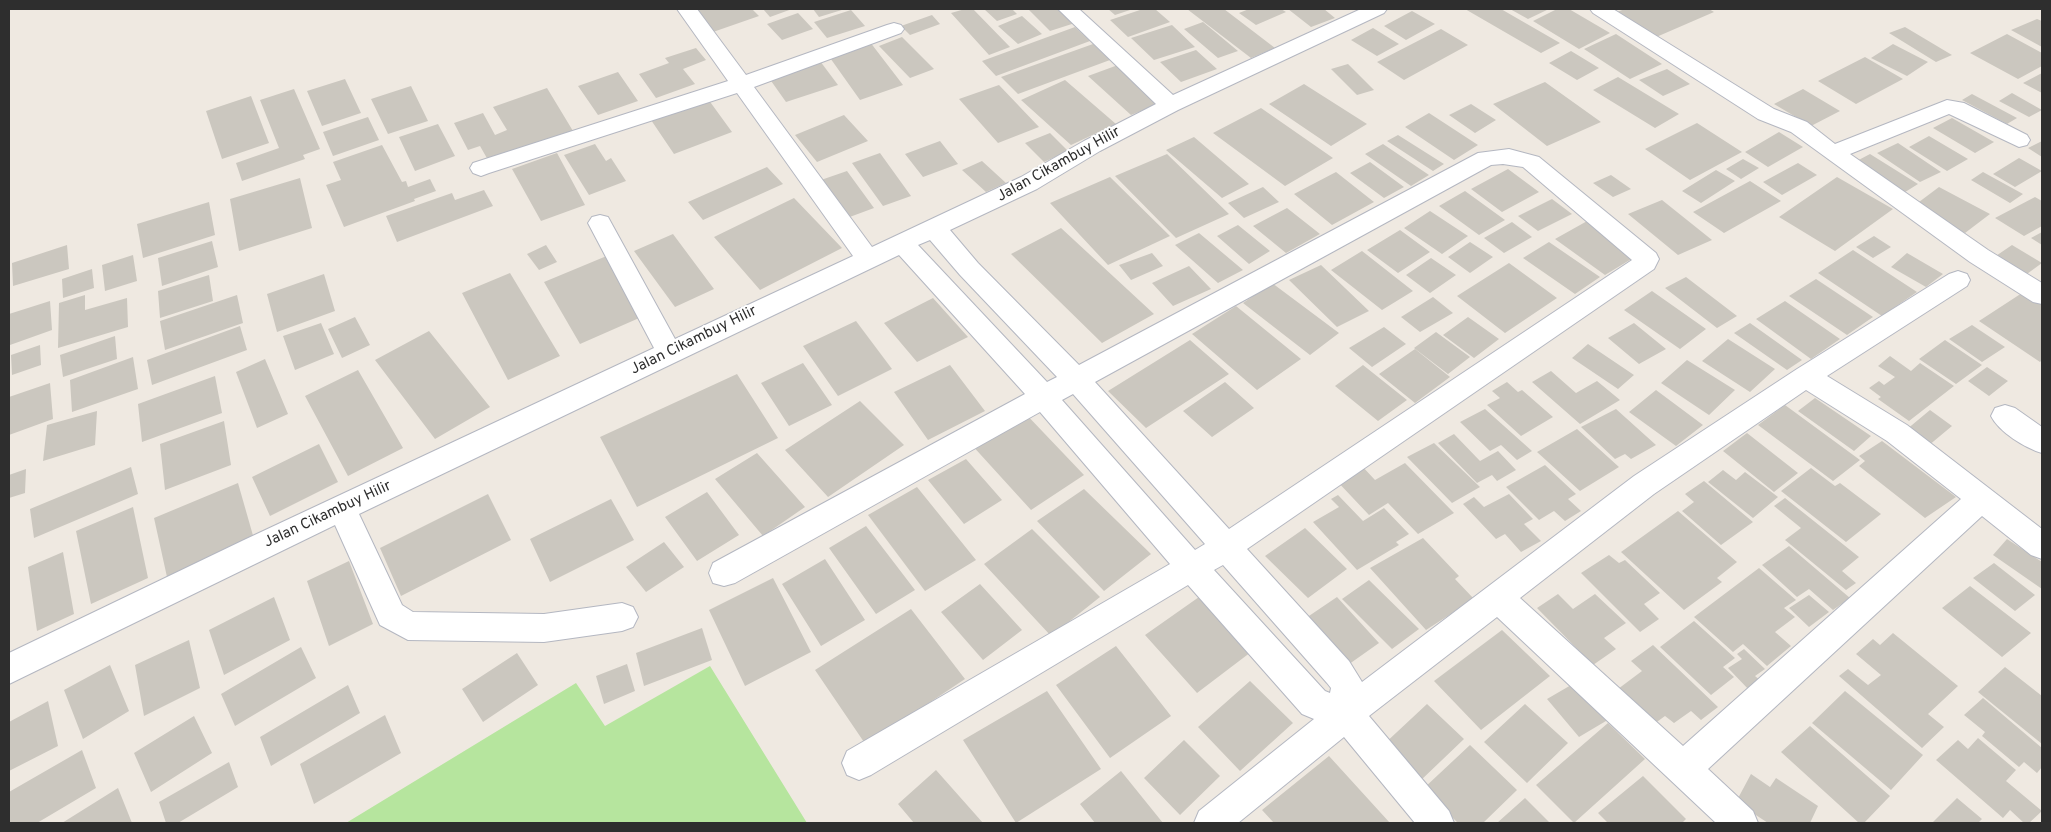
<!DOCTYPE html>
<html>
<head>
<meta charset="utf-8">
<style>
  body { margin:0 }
  #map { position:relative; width:2051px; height:832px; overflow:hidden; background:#efe9e1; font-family:Overpass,sans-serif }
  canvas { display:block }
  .frame { position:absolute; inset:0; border:10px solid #2e2e2e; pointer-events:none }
</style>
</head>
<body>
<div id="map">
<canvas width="2051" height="832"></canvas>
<div class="frame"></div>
</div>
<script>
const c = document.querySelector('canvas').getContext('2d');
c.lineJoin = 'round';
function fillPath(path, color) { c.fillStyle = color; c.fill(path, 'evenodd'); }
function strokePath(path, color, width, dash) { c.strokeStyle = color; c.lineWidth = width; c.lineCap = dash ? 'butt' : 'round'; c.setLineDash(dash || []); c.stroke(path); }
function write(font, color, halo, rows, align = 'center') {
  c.font = font + ' Overpass,sans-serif'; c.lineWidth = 4; c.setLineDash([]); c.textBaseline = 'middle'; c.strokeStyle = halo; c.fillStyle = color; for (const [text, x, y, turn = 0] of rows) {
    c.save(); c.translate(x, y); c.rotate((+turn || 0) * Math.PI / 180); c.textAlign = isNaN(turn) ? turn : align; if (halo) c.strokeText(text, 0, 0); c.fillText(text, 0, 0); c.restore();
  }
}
const green = new Path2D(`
  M710,666L807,823H346L576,683L605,726Z`);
const building = new Path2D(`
  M694,9H752L759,16L713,32Z
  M763,9H792L770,17Z
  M813,9H845L819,17Z
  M965,9H973L1010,47L989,55L951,13Z
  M984,9H1012L1017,14L997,21Z
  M1028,9H1061L1075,23L1050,31Z
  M1108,9H1133L1115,15Z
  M1143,9H1155L1170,22L1128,37L1110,20Z
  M1187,9H1224L1275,48L1251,58Z
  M1249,9H1281L1286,12L1256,25L1239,13Z
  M1288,9H1324L1335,18L1311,27Z
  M1465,9H1501L1560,43L1541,53Z
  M1510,9H1549L1528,19Z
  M1557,9H1569L1610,33L1579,49L1533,21Z
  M1625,9H1709L1714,12L1654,38L1614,13Z
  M851,10L865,26L827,38L814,22Z
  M1412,11L1435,24L1406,40L1384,26Z
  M798,13L813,29L782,40L767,24Z
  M932,15L940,24L910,35L901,26Z
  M1022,16L1042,34L1018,44L998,26Z
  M2037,19L2042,21V47L2011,30Z
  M1203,22L1238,51L1218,58L1184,29Z
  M1172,25L1195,47L1154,60L1131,38Z
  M1075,27L1090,41L996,76L982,61Z
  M1905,27L1952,55L1936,62L1889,33Z
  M1373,28L1399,44L1377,56L1351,40Z
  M1441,29L1468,45L1404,80L1377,62Z
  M1616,34L1662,64L1630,79L1584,49Z
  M2007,34L2042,53V66L2018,79L1970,53Z
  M902,37L934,69L910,78L879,46Z
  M870,42L903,85L860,100L828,55Z
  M1093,44L1110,60L1018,94L1001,77Z
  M1893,44L1928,62L1907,76L1871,58Z
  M696,48L706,60L683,69L695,84L656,98L639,74L669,63L665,58Z
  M1196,50L1217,69L1181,82L1160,62Z
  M1571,51L1599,68L1577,80L1549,63Z
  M1865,57L1903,79L1856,104L1818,81Z
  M820,61L838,85L786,102L769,78Z
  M1348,64L1374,90L1357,95L1331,69Z
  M1118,65L1161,103L1131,115L1088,76Z
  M1667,69L1690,84L1663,96L1639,80Z
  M618,72L638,101L598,115L578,86Z
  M2042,73V93L2023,83Z
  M1618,77L1679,114L1655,128L1593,90Z
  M345,79L361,113L322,126L307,91Z
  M1065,80L1116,124L1071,145L1021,100Z
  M1545,82L1601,122L1547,146L1493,104Z
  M1304,84L1367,124L1331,146L1269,104Z
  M999,85L1039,127L998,143L959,99Z
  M411,86L428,121L388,134L371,99Z
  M547,88L573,131L488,160L480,146L468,150L454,123L483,113L495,135L507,130L493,107Z
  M294,89L320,149L303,155L305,159L242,181L236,163L279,148L260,100Z
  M1803,89L1840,111L1811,126L1774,104Z
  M2012,93L2042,110L2029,117L1999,101Z
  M1972,94L2017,118L2007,124L1962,100Z
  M251,96L269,143L222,159L206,111Z
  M708,99L732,132L674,154L651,120Z
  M1471,104L1496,120L1475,133L1449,115Z
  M1261,108L1333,158L1285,186L1213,133Z
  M1429,113L1478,145L1454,160L1405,127Z
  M844,115L868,141L817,162L795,135Z
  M368,117L379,140L333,156L323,132Z
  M1952,118L1994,142L1975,153L1933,128Z
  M1697,123L1742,152L1690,180L1645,149Z
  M438,124L455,156L415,171L399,137Z
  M1779,132L1803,147L1768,167L1745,152Z
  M1050,133L1068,151L1044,162L1025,143Z
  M1398,135L1444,164L1433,171L1387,141Z
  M1929,136L1968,159L1947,171L1909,147Z
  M1194,137L1249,184L1222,198L1166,150Z
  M940,141L958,164L923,177L905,154Z
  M2042,141V157L2028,148Z
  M1898,143L1941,172L1920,182L1877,153Z
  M595,144L606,161L611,158L626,181L589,195L564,155Z
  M1383,144L1429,175L1411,186L1365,154Z
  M382,145L402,182L406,181L408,187L430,179L436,191L414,199L415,201L344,227L326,185L341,180L333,162Z
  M557,153L585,205L541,221L512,169Z
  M880,153L911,196L883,206L852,163Z
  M1167,154L1229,214L1176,238L1115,176Z
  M1870,154L1918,184L1902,194L1853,163Z
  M2019,158L2042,171L2015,187L1993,174Z
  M1743,159L1759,168L1741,179L1726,169Z
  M982,161L1006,183L986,192L962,170Z
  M1370,162L1404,187L1384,198L1350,173Z
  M1798,163L1817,175L1782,195L1763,182Z
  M767,167L783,184L703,220L688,202Z
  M1508,169L1539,192L1502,212L1471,189Z
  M1716,170L1735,181L1701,203L1682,191Z
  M847,171L874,208L847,218L821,180Z
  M1336,172L1374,202L1332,225L1294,194Z
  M1983,172L2023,194L2010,203L1971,180Z
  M1611,175L1631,189L1613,197L1593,183Z
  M1110,177L1170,236L1108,265L1050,203Z
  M1837,177L1893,209L1835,251L1779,217Z
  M300,178L312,228L239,251L230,199Z
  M1750,181L1781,201L1724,233L1693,212Z
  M1263,187L1279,202L1244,218L1228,203Z
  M1939,187L1990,214L1965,233L1915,205Z
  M484,190L493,206L397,242L386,216L452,193L455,200Z
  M1465,191L1505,220L1479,235L1439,206Z
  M2035,197L2042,201V226L2024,236L1995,218Z
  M794,198L842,248L760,290L714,237Z
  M1552,199L1572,214L1538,231L1518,216Z
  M1662,200L1712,240L1678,255L1628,214Z
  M209,202L215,235L143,258L137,224Z
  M1287,208L1320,234L1286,253L1253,226Z
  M1430,211L1468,236L1442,254L1404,228Z
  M1589,220L1638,255L1605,275L1555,239Z
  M1512,222L1532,237L1504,253L1484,238Z
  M1238,225L1270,251L1249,264L1217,236Z
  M1061,228L1154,314L1102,343L1011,254Z
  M1400,230L1430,252L1398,273L1367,250Z
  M2042,232V245L2031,238Z
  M1199,233L1243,270L1218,283L1175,245Z
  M673,234L714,289L675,307L634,251Z
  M1874,236L1891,247L1873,258L1856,247Z
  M212,241L218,267L162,286L158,258Z
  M1470,242L1493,257L1470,273L1448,257Z
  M1549,242L1600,277L1575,294L1523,258Z
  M67,245L69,269L13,286L12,263Z
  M546,245L557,262L539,270L527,254Z
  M2012,245L2042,263L2020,279L1990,260Z
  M1853,250L1917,292L1882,316L1818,273Z
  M1362,251L1413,291L1382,310L1331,270Z
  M1152,253L1163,266L1131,280L1119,265Z
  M1907,253L1943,274L1926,287L1891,267Z
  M133,255L137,281L105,291L102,265Z
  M609,255L646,315L580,344L544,282Z
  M1431,258L1456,275L1430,293L1406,275Z
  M1509,263L1557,298L1505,333L1457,296Z
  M1321,265L1369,311L1337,327L1289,280Z
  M1189,266L1211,289L1173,306L1152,283Z
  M92,269L94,288L63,298L62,279Z
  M510,273L560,356L508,380L462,293Z
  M324,274L335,311L277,332L267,294Z
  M209,275L213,301L160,318L158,291Z
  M1686,277L1737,316L1717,328L1665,288Z
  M1816,279L1873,317L1847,335L1789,296Z
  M1272,283L1339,333L1310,355L1243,303Z
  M1652,291L1706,329L1680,349L1624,310Z
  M2022,293L2042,305V360L2040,362L1979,321Z
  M85,295V310L127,298L128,327L58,348L59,303Z
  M237,295L243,323L165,350L160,321Z
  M1433,297L1453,313L1420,332L1401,317Z
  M933,298L968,337L917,362L884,323Z
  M50,301L52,330L10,345L9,314Z
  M1785,301L1840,339L1811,359L1756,319Z
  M1236,306L1301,359L1257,390L1192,334Z
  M355,317L370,345L342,358L328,329Z
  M1468,317L1499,339L1474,358L1443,335Z
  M856,321L892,369L838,396L803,346Z
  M321,323L334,354L295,370L283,336Z
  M1634,323L1666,349L1639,364L1608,338Z
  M1750,323L1802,360L1787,370L1734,333Z
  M1972,325L2005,347L1982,362L1949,339Z
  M240,326L247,350L152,385L147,360Z
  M1384,327L1406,344L1372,367L1349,348Z
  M429,331L490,407L435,439L375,360Z
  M1436,332L1470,357L1448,374L1414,348Z
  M115,336L117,359L63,377L60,355Z
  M1728,339L1775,369L1750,392L1702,361Z
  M1190,340L1229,374L1146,428L1108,391Z
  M1945,340L1982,365L1956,384L1919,359Z
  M1588,344L1634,375L1618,389L1572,358Z
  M40,345L41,365L12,375L11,355Z
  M1415,349L1450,377L1415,403L1379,374Z
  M1890,356L1911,371L1920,363L1954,386L1909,421L1878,399L1881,397L1869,388L1879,381L1884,385L1895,377L1878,366Z
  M133,357L138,389L72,412L70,380Z
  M265,359L288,414L257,428L236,372Z
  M1687,360L1735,390L1709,415L1661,383Z
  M803,363L832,405L789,426L761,383Z
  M950,365L985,411L928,440L894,392Z
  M1363,365L1407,400L1378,421L1335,386Z
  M1987,367L2008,381L1989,396L1968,381Z
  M358,370L403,448L348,476L305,396Z
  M1551,371L1576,393L1597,381L1620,400L1580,424L1532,382Z
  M737,374L778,438L637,507L600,437Z
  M215,376L222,413L142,442L138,404Z
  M1225,382L1254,408L1212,437L1183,411Z
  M1507,382L1518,392L1522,390L1553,417L1521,436L1487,405L1500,398L1492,391Z
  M50,383L53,419L9,435V397Z
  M1656,390L1703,425L1676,446L1629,412Z
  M1815,398L1871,436L1854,451L1798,411Z
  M860,401L904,445L828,497L785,450Z
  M1785,405L1860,460L1833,481L1758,425Z
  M1485,409L1532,451L1517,460L1501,445L1490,451L1460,422Z
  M1616,409L1656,445L1631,459L1625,454L1615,459L1581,427Z
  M1930,410L1952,426L1928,446L1906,430Z
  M97,411L95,445L43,461L47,425Z
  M1023,411L1084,475L1031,510L970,443Z
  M224,421L231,465L165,490L160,444Z
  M1577,429L1619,467L1580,491L1537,452Z
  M1747,433L1798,473L1774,492L1723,451Z
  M1454,434L1480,461L1498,451L1516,470L1497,481L1492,475L1477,483L1438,443Z
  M1882,441L1956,497L1925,518L1859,466L1865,461L1859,456Z
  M1434,443L1480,487L1452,503L1407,457Z
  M319,444L338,482L270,516L252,477Z
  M757,453L805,507L763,536L715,479Z
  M966,459L1002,500L964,524L928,480Z
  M1405,463L1454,513L1418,534L1388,503L1369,515L1335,479L1361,465L1375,480Z
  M1545,465L1576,494L1568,499L1581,511L1565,521L1554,511L1539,520L1506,487Z
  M131,467L138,494L34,538L30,509Z
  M1811,468L1835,486L1840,483L1881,514L1846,542L1781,491Z
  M26,469L25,493L9,498V475Z
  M1723,470L1736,480L1745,472L1778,497L1753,518L1708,482Z
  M1704,481L1753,522L1721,545L1682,511L1694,502L1685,494Z
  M238,483L254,539L167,577L154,518Z
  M917,487L976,560L925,591L868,515Z
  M1084,489L1151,554L1104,591L1037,521Z
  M707,492L739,535L697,561L665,517Z
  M488,494L511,540L401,596L380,548Z
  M1509,494L1533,519L1524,524L1541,541L1521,552L1505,534L1496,539L1463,504L1474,497L1484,507Z
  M1338,495L1363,521L1384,508L1409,534L1396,542L1399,545L1357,570L1313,522L1339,507L1331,499Z
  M1785,498L1859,557L1842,571L1856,583L1846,590L1785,540L1801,528L1774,506Z
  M611,499L634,540L550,582L530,539Z
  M133,507L148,578L91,604L76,531Z
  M1678,511L1737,562L1717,578L1722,582L1684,610L1621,552Z
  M866,526L915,590L876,614L829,548Z
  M1305,528L1347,569L1308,598L1265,556Z
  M1032,529L1100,597L1051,636L984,564Z
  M1423,538L1459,576L1455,579L1474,599L1426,630L1370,568Z
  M2007,539L2042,562V589L1993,555Z
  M664,542L684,567L646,592L626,567Z
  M1789,546L1850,598L1833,610L1809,589L1797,597L1762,565Z
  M63,552L74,614L37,631L28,567Z
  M1609,555L1619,563L1625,560L1660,593L1644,604L1659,619L1640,632L1581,573Z
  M825,559L865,620L821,646L782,584Z
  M349,561L373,624L329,646L307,581Z
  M1994,563L2035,595L2015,611L1973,578Z
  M1759,568L1796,600L1784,608L1795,617L1775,632L1791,646L1767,666L1743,644L1733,652L1694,617Z
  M773,578L811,652L745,686L709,610Z
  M1369,580L1419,629L1392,649L1342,599Z
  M980,584L1022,630L983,660L941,612Z
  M1970,586L2031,633L2002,657L1942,608Z
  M1558,594L1573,609L1595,594L1626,623L1604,638L1616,649L1593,665L1537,608Z
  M1809,595L1829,612L1809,627L1789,608Z
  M274,597L290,640L224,675L209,630Z
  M1199,597L1251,652L1197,693L1145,635Z
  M1337,597L1379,643L1345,667L1303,620Z
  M911,609L965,679L866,745L815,670Z
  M1694,621L1735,658L1723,667L1734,677L1711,695L1660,647Z
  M702,628L712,660L644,686L636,653Z
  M1502,630L1550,676L1481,730L1434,681Z
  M1893,633L1958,686L1928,714L1944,727L1922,748L1839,676L1848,669L1868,685L1881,675L1856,654L1873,639L1880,645Z
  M189,640L200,688L144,716L135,665Z
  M1653,645L1718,707L1701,720L1691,711L1674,723L1665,716L1654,724L1618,689L1642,671L1631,661Z
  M1116,646L1171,716L1110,758L1056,685Z
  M301,647L316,678L235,726L221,694Z
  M1744,649L1765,669L1755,676L1762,682L1750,691L1728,668L1742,659L1737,654Z
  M517,653L538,685L483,722L462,689Z
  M627,664L635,691L604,704L596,676Z
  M110,665L129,711L83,739L64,690Z
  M2005,667L2042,696V744L1978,692Z
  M1250,681L1293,723L1240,771L1198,727Z
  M1578,681L1611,718L1579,737L1547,699Z
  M348,685L360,713L271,766L260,737Z
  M1047,691L1101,769L1016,823L963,740Z
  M1845,691L1923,755L1891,790L1812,723Z
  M1983,698L2042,748V767L2037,773L2024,762L2019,767L1982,736L1985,732L1964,715Z
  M48,701L58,746L9,771V722Z
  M1427,704L1464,739L1419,782L1382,746Z
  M1525,704L1568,743L1527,783L1484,742Z
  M385,715L401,753L314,804L300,764Z
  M194,716L212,753L151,792L134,753Z
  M1608,723L1645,759L1574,823L1536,785Z
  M1810,726L1890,796L1864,823H1859L1781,752Z
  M1978,738L2016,770L2006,781L2042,811L2029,823H2024L2010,810L2003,818L1936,760L1958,740L1968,749Z
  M1184,740L1220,776L1180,815L1144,778Z
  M1470,745L1517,790L1483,823H1458L1423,789Z
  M82,750L96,788L37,823H10L9,792Z
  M1329,756L1390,823H1274L1262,810Z
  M229,762L238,787L178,823H166L159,802Z
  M936,770L983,823H914L898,804Z
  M1121,771L1163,823H1095L1080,804Z
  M1751,774L1770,787L1776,778L1818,806L1810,823H1768L1736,802Z
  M1643,776L1686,819L1682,823H1608L1598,813Z
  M118,788L132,823H62Z
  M1525,798L1550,823H1497Z
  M1957,798L1982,819L1978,823H1932Z`);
const minor = new Path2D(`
  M677,9H697L746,75L887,25L894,23L901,25L904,29L901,33L754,87L872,247L1021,177L1084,141L1156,104L1058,9H1079L1173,95L1361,9H1387L1384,13L1178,110L1100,151L1037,189L950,230L978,263L1079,365L1478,153L1509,149L1539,157L1656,253L1659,259L1654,269L1247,549L1349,661L1362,682L1634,476L1797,369L1949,274L1958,271L1967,274L1970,280L1967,286L1827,376L1907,425L2042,529V559L2031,555L1982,516L1708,769L1753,811L1758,823H1716L1497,617L1369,716L1449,811L1454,823H1415L1344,737L1238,823H1194L1199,811L1314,719L1302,714L1188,585L871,775L859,780L847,775L842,763L847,751L1170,564L1040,412L735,583L724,586L713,583L709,573L713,563L1025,394L899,255L359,514L402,605L413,612L544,614L622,603L633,607L638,617L633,627L622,631L544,642L408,640L380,625L335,525L9,684V653L244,540L654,348L588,223L592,217L600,215L608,217L675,339L853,256L737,93L489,173L481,176L473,173L470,168L473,163L728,81ZM1503,164L1523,167L1632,260L1229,529L1095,382L1491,165ZM930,240L960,275L1057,377L1047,382L918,245ZM1806,390L1887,441L1961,499L1683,746L1520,598L1654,494ZM1073,394L1205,544L1195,550L1062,400ZM1223,565L1327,683L1331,688L1330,693L1325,691L1214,570Z
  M1590,9H1613L1774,109L1807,122L1835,144L1947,100L1964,103L2027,135L2030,140L2027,145L2019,147L1949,114L1850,154L1988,250L2042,283V304L2033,302L1970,262L1791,132L1758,119L1593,13Z
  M2005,405L2015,408L2042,427V453C2025,448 1999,432 1991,416L1995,408Z`);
const streetNames = [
  ["Jalan Cikambuy Hilir",1059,165,-29],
  ["Jalan Cikambuy Hilir",694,341,-26],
  ["Jalan Cikambuy Hilir",328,515,-25]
];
fillPath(green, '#b6e59e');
fillPath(building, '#cbc7bf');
strokePath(minor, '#b4b7c1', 2);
fillPath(minor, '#fff');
write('15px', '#2e2e2e', '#fff', streetNames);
</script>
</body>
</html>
